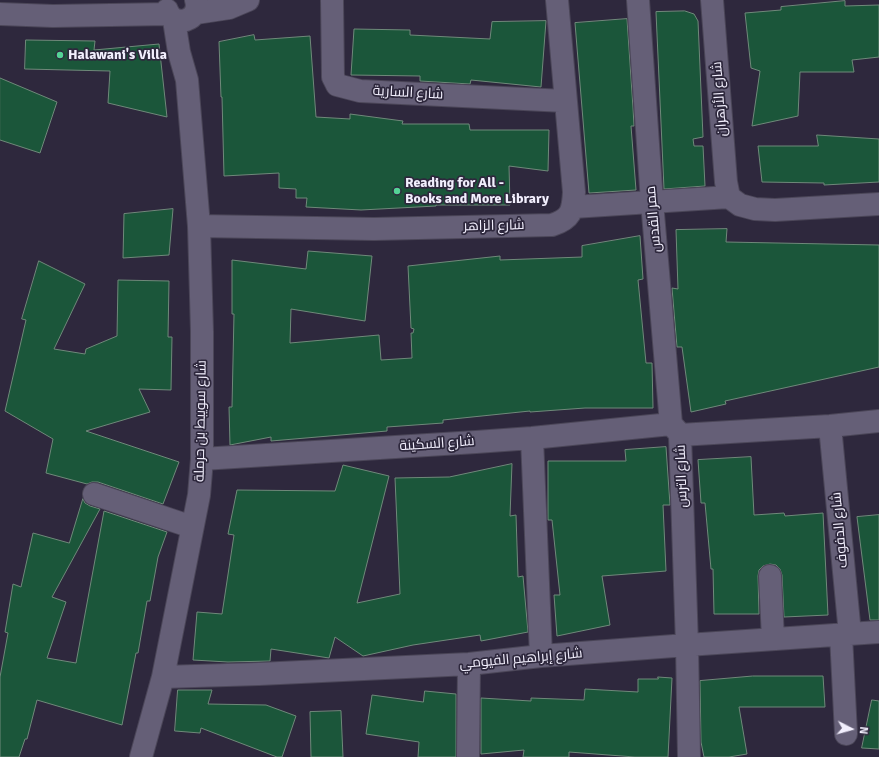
<!DOCTYPE html>
<html>
<head>
<meta charset="utf-8">
<style>
  body { margin:0 }
  #map { position:relative; width:879px; height:757px; overflow:hidden; background:#2e283d; font-family:Signika,sans-serif }
  canvas { display:block }
  .north { position:absolute; left:831px; top:709px; width:40px; height:40px; -webkit-text-stroke:3px #2e283d; paint-order:stroke; rotate:96deg; font-size:11px; font-weight:700; line-height:16px; text-align:center; color:#f2effd }
  .north::after { content:''; display:block; margin:auto; width:14px; height:18px; background:#f2effd; clip-path:polygon(50% 0,100% 100%,50% 72%,0 100%) }
</style>
</head>
<body>
<div id="map">
<canvas width="879" height="757"></canvas>
<div class="north">N</div>
</div>
<script>
const c = document.querySelector('canvas').getContext('2d');
c.lineJoin = 'round';
function fillPath(path, color) { c.fillStyle = color; c.fill(path, 'evenodd'); }
function strokePath(path, color, width, dash) { c.strokeStyle = color; c.lineWidth = width; c.lineCap = dash ? 'butt' : 'round'; c.setLineDash(dash || []); c.stroke(path); }
function write(font, color, halo, rows, align = 'center') {
  c.font = font + ' Signika,Cairo,sans-serif'; c.lineWidth = 3.5; c.setLineDash([]); c.textBaseline = 'middle'; c.strokeStyle = halo; c.fillStyle = color; for (const [text, x, y, turn = 0] of rows) {
    c.save(); c.translate(x, y); c.rotate((+turn || 0) * Math.PI / 180); c.textAlign = isNaN(turn) ? turn : align; if (halo) c.strokeText(text, 0, 0); c.fillText(text, 0, 0); c.restore();
  }
}
const building = new Path2D(`
  M845,1V6L879,5V57L852,60L854,72H800L798,116L752,126L760,71L751,68L745,13L781,10V7Z
  M685,11L694,14L698,21L703,137L693,139L694,146H703L705,186L664,189L656,12Z
  M627,19L633,108L634,126H631L636,190L589,193L575,23Z
  M546,21L541,87L471,80L470,84L420,81V76L351,75L354,29L410,30V35L490,39L492,22Z
  M254,35L255,40L310,36L316,117L350,119V114L403,121L402,124H469L470,130H549L548,171L509,166L510,205H436V206L361,210L306,207L307,198H296V189L279,188V173L224,176L222,97H221L219,42Z
  M26,40L95,41L94,50L159,44L167,117L108,103L110,71L25,69Z
  M0,78L57,102L40,153L0,140Z
  M817,135L879,139V182L824,185V183L762,182L758,146H818Z
  M173,209L169,255L123,258L124,214Z
  M727,229L726,242L879,245V367L725,401L726,404L691,412L682,347H677L672,288L678,289L676,230Z
  M640,236L643,279L638,280L646,363H652L653,408H585L530,412V411L443,420V423L387,427V431L271,441V437L230,445L229,407H232L234,314H232V260L306,269L308,251L372,256L365,321L291,309L290,343L379,335L381,360L412,358L411,333H413L414,329L411,328L408,266L500,256V260L582,257V246Z
  M39,261L85,284L54,349L85,354L86,349L117,336L118,280L169,281L168,337H172L171,390L139,389L150,412L86,431L179,462L163,504L98,482H92L87,484L46,473L53,439L5,411L26,320L22,319Z
  M666,447L670,505H663L666,571L602,576L610,625L557,636L554,595H560L552,520H548V461H626L625,450Z
  M751,457L754,515L784,513L785,516L823,513L828,615L784,617L782,575L780,569L776,565L770,564L763,566L759,570L758,576L759,614H714L713,569H711L705,503H701L698,460Z
  M512,464L510,516L516,515L518,577L523,576L528,632L481,641L480,635L413,645L363,656L335,637L329,658L271,649L270,661L228,662L193,660L197,612L222,614L234,535L228,534L237,490L335,491L343,465L389,476L357,603L400,594L395,478L449,477Z
  M83,499L85,503L90,506L100,509L52,597L66,602L47,658L76,663L104,511L167,532L158,557L150,601H147L138,653H136L122,725L37,700L27,739H25L19,757H0V677L8,633L5,632L13,584L21,587L33,533L69,543Z
  M879,515V620H870L857,517Z
  M753,676H823L825,707H739L747,754L729,757H704L701,742L700,681Z
  M658,677L672,678L668,757H635L569,752V757H523L524,750L481,754V698L531,701V698L584,700L585,689L638,692V679H658Z
  M178,690H212L208,704L266,705L296,716L282,757H277L201,728L200,733L175,731Z
  M425,691L456,694V757H418L419,742L366,734L372,695L423,702Z
  M872,700L879,701V749L862,748Z
  M341,711L343,757H311L310,712Z`);
const minor = new Path2D(`
  M332,0L333,77L337,85L360,91L565,101
  M638,0L652,202L671,424L680,434
  M712,0L726,182L729,197
  M167,10C173,29 202,21 196,0
  M196,13L229,8L248,0
  M0,14L53,16L168,14
  M573,207L729,197L740,205L755,209L775,210L879,204
  M199,226L374,229L552,225C571,219 573,211 574,192L557,0
  M830,426L850,634
  M680,435L687,645L689,757
  M680,435L830,426L879,421
  M532,438L541,656
  M202,459L476,442L532,438L671,424
  M94,494L192,527
  M770,576L773,639
  M841,635L846,734
  M163,677L259,674L469,664L541,656L687,645L879,632
  M141,757L163,677L199,495L202,459V332L199,226L187,80L179,52L174,20
  M468,757L469,664`);
const markers = [
  [60,55,4,"#54d396"],
  [397,191,4,"#54d396"]
];
const poiNames = [
  ["Halawani's Villa",68,55],
  ["Reading for All -",405,183],
  ["Books and More Library",405,199]
];
const streetNames = [
  ["شارع السارية",408,93,3],
  ["شارع الأزهران",720,99,-94],
  ["ممر القدس",654,219,-95],
  ["شارع الزاهر",494,226,-1],
  ["شارع سويبط بن حرملة",201,421,-89],
  ["شارع السكينة",437,444,-4],
  ["شارع الترس",682,476,-92],
  ["شارع الدفوف",840,530,-95],
  ["شارع إبراهيم الفيومي",521,659,-5]
];
fillPath(building, '#1b563a');
strokePath(building, '#6f897a', 1);
strokePath(minor, '#4b4658', 24);
strokePath(minor, '#655f77', 22);
for (const [x, y, r, color] of markers) { const dot = new Path2D(); dot.arc(x, y, r, 0, 2 * Math.PI); c.fillStyle = color; c.fill(dot); strokePath(dot, '#2e283d', 1.5); }
write('bold 14px', '#f2effd', '#2e283d', poiNames, 'left');
write('14px', '#f2effd', '#2e283d', streetNames);
</script>
</body>
</html>
